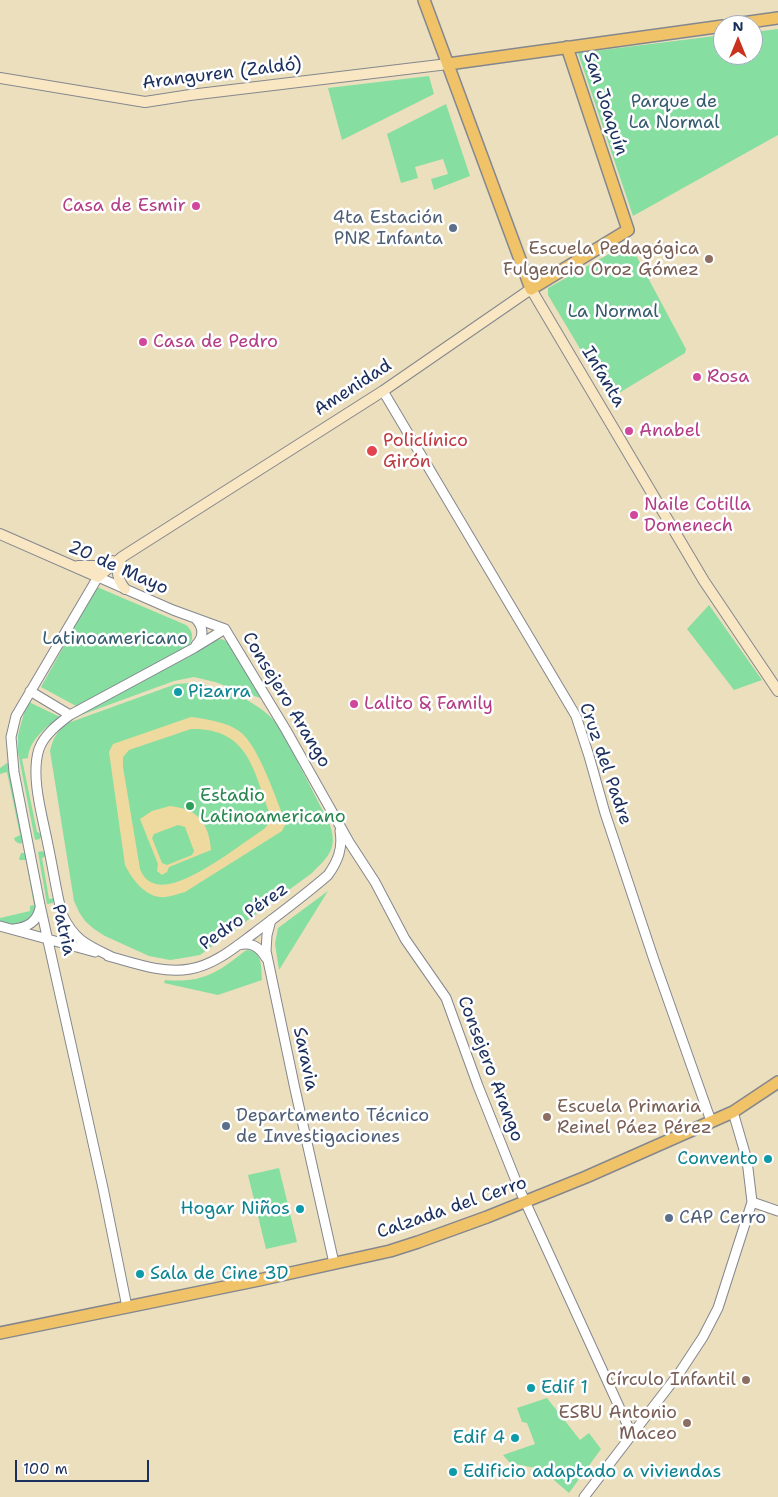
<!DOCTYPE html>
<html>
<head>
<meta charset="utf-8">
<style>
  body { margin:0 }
  #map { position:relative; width:778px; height:1497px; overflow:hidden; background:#ecdfbd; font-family:"Shantell Sans",sans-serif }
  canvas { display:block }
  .north { position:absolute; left:713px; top:15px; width:50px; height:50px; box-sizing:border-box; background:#fff; border:1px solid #a4acbf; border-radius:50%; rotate:0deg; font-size:14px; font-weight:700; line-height:20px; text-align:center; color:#1b2f5e }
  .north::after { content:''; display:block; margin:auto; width:18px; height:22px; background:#c8321e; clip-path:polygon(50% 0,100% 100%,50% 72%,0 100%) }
  .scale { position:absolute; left:15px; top:1460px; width:134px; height:22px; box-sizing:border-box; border:2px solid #1b2f5e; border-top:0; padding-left:6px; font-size:15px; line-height:18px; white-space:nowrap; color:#1b2f5e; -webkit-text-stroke:4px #fff; paint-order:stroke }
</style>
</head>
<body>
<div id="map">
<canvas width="778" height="1497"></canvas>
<div class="north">N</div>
<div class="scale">100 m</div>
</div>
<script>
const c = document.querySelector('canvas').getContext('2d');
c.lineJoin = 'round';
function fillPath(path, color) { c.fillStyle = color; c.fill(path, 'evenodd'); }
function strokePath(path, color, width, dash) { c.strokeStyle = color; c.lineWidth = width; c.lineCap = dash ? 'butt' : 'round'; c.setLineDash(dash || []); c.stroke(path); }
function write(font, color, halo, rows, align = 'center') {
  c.font = font + ' "Shantell Sans",sans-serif'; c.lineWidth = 5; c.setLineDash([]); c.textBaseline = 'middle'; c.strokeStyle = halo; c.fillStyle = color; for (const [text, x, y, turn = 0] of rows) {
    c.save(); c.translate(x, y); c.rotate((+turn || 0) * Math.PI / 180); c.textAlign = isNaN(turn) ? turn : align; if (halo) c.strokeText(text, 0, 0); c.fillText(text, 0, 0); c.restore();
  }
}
const green = new Path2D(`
  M778,29V135L633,216L578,53L723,35V55H753V32Z
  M429,76L434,94L342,140L328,88Z
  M446,104L470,176L434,190L431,179L448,174L443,159L415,167L418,178L401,183L387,134Z
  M625,245L631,246L686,349L685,353L614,396L607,394L548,295V288Z
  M97,587L186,625C193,631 194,638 189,646L76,706L41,687Z
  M709,605L762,680L734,690L687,629Z
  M221,639L229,642L263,699L215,682L194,677L174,681L70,719L212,641Z
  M190,683C224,686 259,701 280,727L330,825C338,849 328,857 312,873L200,955L183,958L170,960L149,956L105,936L94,929L85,921L79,912L74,901L50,751C53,738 57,731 68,723L176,684Z
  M29,702L60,717C47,726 29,740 28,758L22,759L37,832L42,834L40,839L35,840L18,752V735L24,713Z
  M10,761L23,842L20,844L15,841L14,838L20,835L7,772L0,774V768Z
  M42,851L45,853L46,856L42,858L49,899L54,898L53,903L47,904L38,852Z
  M21,853H26L37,905L36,910L30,921L16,925L0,921V918L30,911V906L34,905L26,860H20L19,859Z
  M328,891L279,970L275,944L278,928Z
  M248,950C263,952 261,968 262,980L218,995L164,983L165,980C203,983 217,973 245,951Z
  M279,1168L297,1242L266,1249L248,1175Z
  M547,1398L580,1440L589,1433L601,1449L569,1493L541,1469L510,1463L503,1455L535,1444L527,1423L522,1422L517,1408Z`);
const sand = new Path2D(`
  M191,717C206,719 227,722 239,731C259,745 276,800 286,823L282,831L185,892C177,894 168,898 160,897C144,895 132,879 125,865L109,752L113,744ZM191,729C249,728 253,770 270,814V822L264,829C241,844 183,891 156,884C147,882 143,876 140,869L123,767V757L129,750Z
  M170,806C198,809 209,823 211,850L169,867L167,872L162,875L157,871L158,864L140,819L152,811ZM178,825L185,827L194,851L192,855L167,865L162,863L152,838L154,834Z`);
const tertiary = new Path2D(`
  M383,391L576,716L589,756L605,813L654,960L711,1121
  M225,629L286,730L349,842L375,882L405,939L446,998L478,1086L518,1186L632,1435
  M196,645C204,637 204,628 196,619
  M30,691L70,715
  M271,920L267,935L266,951L295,1089L334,1263
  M0,926L95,952
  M14,929C28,927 37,922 40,908
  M238,945C251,942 259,946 266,958
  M108,956C134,963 163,974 190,969C214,965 234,948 253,934C278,915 304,896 328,875C338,861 343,848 340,831
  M112,957C87,945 74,940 62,914C56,891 53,868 48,845C43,818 30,777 39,749C44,735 58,724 70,715L194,648L225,629
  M752,1202L778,1211
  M127,1307L103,1188L40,905L14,772L11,737L16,716L98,577L173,610L225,629
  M584,1497L680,1372L703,1337L718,1308L752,1202L747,1160L733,1112`);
const secondary = new Path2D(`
  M0,78L145,102L190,95L448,64
  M0,534L98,577L122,557L383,391L531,289L704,581L778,691
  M122,557C115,569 117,579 125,589
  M78,566H97L112,561`);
const primary = new Path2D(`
  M424,0L531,289L628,230L567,47
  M728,25L778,18
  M448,64L723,26
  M0,1333L259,1280L390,1251L418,1242L487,1217L586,1177L733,1112L778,1082`);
const markers = [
  [196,206,5,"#d1479c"],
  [453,228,5,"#5c6f8a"],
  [709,259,5,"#8d6e63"],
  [143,342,5,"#d1479c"],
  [697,377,5,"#d1479c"],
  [629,431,5,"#d1479c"],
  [372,451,6,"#e0444e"],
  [634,515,5,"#d1479c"],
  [178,692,5,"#0f9aa8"],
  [354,704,5,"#d1479c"],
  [190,806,5,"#2e9e5b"],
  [547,1117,5,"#8d6e63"],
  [226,1126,5,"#5c6f8a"],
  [768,1159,5,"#0f9aa8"],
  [300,1209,5,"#0f9aa8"],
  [669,1218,5,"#5c6f8a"],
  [140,1274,5,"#0f9aa8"],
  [746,1380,5,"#8d6e63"],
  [531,1388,5,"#0f9aa8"],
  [687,1423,5,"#8d6e63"],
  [515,1438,5,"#0f9aa8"],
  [453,1472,5,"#0f9aa8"]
];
const streetNames = [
  ["Aranguren (Zaldó)",222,74,-7],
  ["San Joaquín",605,104,72],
  ["Infanta",603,377,59],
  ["Amenidad",353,388,-33],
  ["20 de Mayo",118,568,24],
  ["Consejero Arango",286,700,59],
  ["Cruz del Padre",605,764,71],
  ["Pedro Pérez",244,917,-35],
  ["Patria",63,930,77],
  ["Saravia",305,1059,78],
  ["Consejero Arango",490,1069,69],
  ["Calzada del Cerro",452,1208,-19]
];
const parkNames = [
  ["Parque de",674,102],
  ["La Normal",674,123],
  ["La Normal",613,312],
  ["Latinoamericano",115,639]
];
const hotelNames = [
  ["Casa de Esmir",186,206,"right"],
  ["Casa de Pedro",153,342],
  ["Rosa",707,377],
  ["Anabel",639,431],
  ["Naile Cotilla",644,505],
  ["Domenech",644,526],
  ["Lalito & Family",364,704]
];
const serviceNames = [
  ["4ta Estación",443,218,"right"],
  ["PNR Infanta",443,239,"right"],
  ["Departamento Técnico",236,1116],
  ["de Investigaciones",236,1137],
  ["CAP Cerro",679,1218]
];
const educationNames = [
  ["Escuela Pedagógica",699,249],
  ["Fulgencio Oroz Gómez",699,270],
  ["Escuela Primaria",557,1107,"left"],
  ["Reinel Páez Pérez",557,1128,"left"],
  ["Círculo Infantil",736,1380],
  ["ESBU Antonio",677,1413],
  ["Maceo",677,1434]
];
const healthNames = [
  ["Policlínico",383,441],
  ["Girón",383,462]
];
const cultureNames = [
  ["Pizarra",188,692],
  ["Convento",758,1159,"right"],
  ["Hogar Niños",290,1209,"right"],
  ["Sala de Cine 3D",150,1274],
  ["Edif 1",541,1388],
  ["Edif 4",505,1438,"right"],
  ["Edificio adaptado a viviendas",463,1472]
];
const leisureNames = [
  ["Estadio",200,796],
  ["Latinoamericano",200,817]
];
fillPath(green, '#87dea1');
fillPath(sand, '#eeda9e');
strokePath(tertiary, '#84878e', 11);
strokePath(secondary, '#84878e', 12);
strokePath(primary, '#84878e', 14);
strokePath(tertiary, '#fff', 9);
strokePath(secondary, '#f9e7c3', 10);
strokePath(primary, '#f1c369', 11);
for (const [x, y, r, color] of markers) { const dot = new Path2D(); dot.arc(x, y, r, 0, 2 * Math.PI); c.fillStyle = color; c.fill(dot); strokePath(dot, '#fff', 2); }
write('18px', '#1b2f5e', '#fff', streetNames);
write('18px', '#365b6f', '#fff', parkNames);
write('18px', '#b23c85', '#fff', hotelNames, 'left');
write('18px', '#4e5e75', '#fff', serviceNames, 'left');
write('18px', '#785e54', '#fff', educationNames, 'right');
write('18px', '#be3a42', '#fff', healthNames, 'left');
write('18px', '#0d838f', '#fff', cultureNames, 'left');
write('18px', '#27864d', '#fff', leisureNames, 'left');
</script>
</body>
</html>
